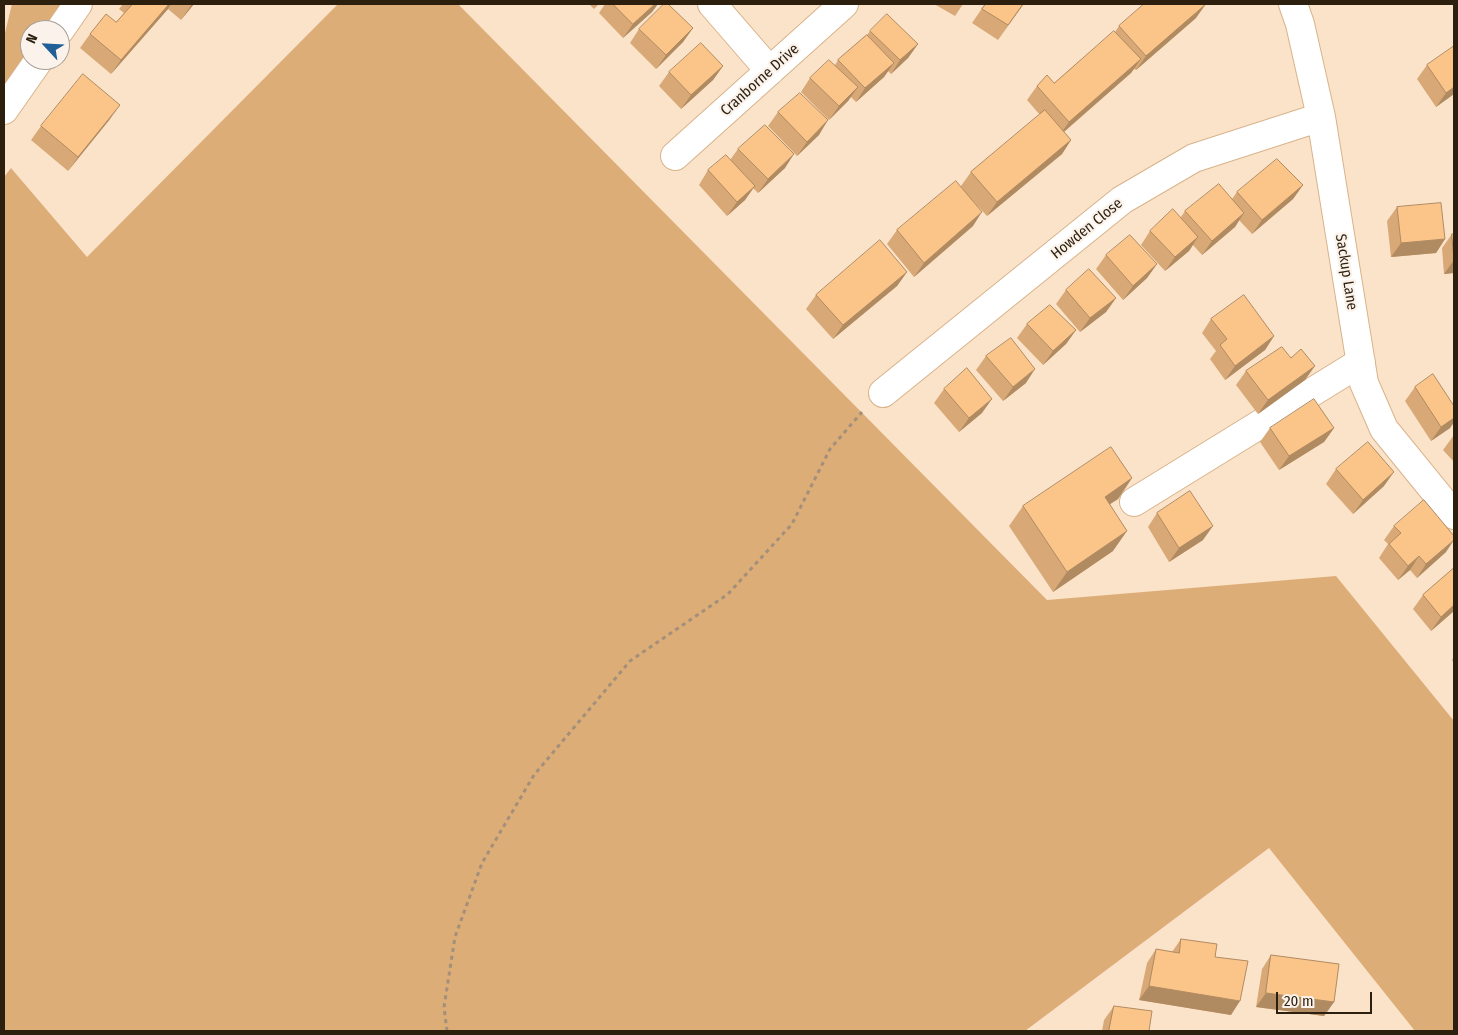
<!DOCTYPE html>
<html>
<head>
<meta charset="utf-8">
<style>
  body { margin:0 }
  #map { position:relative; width:1458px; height:1035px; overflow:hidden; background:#fbe3ca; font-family:"Fira Sans Condensed",sans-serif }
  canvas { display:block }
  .frame { position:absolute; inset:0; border:5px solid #2d1f0e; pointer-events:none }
  .north { position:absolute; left:20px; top:20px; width:50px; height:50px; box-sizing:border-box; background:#fbf3eb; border:1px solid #a99e93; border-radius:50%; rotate:295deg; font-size:14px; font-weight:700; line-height:20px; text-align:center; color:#2d1f0e }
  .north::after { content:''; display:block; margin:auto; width:18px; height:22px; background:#216096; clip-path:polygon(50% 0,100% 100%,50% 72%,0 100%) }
  .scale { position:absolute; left:1276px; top:992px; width:96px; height:22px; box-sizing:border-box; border:2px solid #2d1f0e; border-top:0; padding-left:6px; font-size:15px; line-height:18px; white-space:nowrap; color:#2d1f0e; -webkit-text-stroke:4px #fbf3eb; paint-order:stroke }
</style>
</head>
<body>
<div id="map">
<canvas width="1458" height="1035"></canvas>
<div class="frame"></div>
<div class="north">N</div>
<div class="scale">20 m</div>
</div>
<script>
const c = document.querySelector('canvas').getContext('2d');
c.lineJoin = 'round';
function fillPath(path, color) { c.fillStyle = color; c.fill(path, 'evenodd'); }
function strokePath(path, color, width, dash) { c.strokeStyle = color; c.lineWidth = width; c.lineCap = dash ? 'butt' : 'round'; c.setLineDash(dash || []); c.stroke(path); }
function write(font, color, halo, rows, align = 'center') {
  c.font = font + ' "Fira Sans Condensed",sans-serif'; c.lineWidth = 4.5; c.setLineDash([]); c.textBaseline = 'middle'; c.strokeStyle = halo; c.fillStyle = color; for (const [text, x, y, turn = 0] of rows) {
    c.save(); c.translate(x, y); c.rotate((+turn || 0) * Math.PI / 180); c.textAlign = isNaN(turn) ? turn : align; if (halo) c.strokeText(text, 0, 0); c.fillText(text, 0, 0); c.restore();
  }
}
const green = new Path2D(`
  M12,4H67L49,30H30V58L4,97V37Z
  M338,4H458L1047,600L1336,576L1454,721V1031H1415L1269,848L1025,1031H4V177L11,168L87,257Z`);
const path = new Path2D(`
  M447,1031L444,1007L455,937L482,863L534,775L630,661L728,594L792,524L830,449L862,412`);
const minor = new Path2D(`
  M712,4L770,71
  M1293,4L1300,24L1321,117L1364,383L1384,429L1454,515
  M60,30L78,4
  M4,110L39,60
  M675,156L844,4
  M883,393L1122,200L1194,158L1321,117
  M1134,502L1361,362`);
const wall = new Path2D(`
  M123,4H194L181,20L168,9L111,74L80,48L90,34L116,22L124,13L119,9Z
  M589,4H599L594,9Z
  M605,4H658L652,12L623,38L599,13Z
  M934,4H963L955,16Z
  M985,4H1024L998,40L972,23Z
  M1196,18L1136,70L1134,69L1131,73L1064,132L1071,140L1062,154L987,216L970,198L973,226L914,277L887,244L897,230L961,186L971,172L1040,115L1027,100L1037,86L1054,83L1115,32L1119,26Z
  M693,28L683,42L656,69L630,43L639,29Z
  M870,31L918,44L908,58L891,74L888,71L884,77L856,102L851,97L848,101L829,120L801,92L810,78L835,65L838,60L867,35Z
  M1427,65L1454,94L1436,107L1417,79Z
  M723,66L713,80L681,109L659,86L669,72Z
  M778,112L819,135L797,156L768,126Z
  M110,119L68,171L31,140L41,126Z
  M738,149L785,168L758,193L753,188L745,200L727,216L699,185L708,170L730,160Z
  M1303,185L1293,199L1252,234L1239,220L1235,227L1202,255L1193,245L1189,251L1165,271L1141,245L1150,231L1181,217L1185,211L1232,199L1237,192Z
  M1397,207L1445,239L1436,253L1391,257L1387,221Z
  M1452,234H1454V273L1444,274L1442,248Z
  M1106,255L1157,264L1147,278L1123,300L1096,269Z
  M907,272L897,286L833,339L806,309L816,295Z
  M1066,290L1116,298L1106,312L1080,332L1056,304Z
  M1211,319L1274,336L1265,350L1225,380L1210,359L1216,351L1202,333Z
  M1027,324L1076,330L1066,344L1043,365L1017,338Z
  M986,356L1026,383L1003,401L976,370Z
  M1246,371L1305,380L1258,414L1236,385Z
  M1415,387L1454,418V422L1450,428L1431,441L1405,401Z
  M944,389L982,413L959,432L934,403Z
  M1270,428H1334L1324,442L1279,470L1260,442Z
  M1454,435V462L1443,450Z
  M1336,469L1384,486L1353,514L1326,484Z
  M1132,478L1118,499L1110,504L1113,551L1053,592L1009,526L1023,506Z
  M1157,513L1203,540L1169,562L1148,527Z
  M1394,526L1446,552L1417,578L1410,570L1398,580L1379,558L1388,544L1384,540Z
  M1454,568V611L1431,631L1413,609L1423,595Z
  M1454,656V663L1452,660Z
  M1181,939L1215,957L1231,1015L1139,1000L1147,963L1156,949L1172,952Z
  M1271,955L1334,1002L1324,1016L1256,1007L1262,969Z
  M1114,1006L1149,1031H1102L1104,1020Z`);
const shadedWall = new Path2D(`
  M169,4H171L168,9L111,74L121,60Z
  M192,4H194L181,20Z
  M655,4H658L652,12L623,38L633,24Z
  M1206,4L1196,18L1136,70L1146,56Z
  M693,28L683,42L656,69L666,55Z
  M918,44L908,58L891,74L900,60Z
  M1141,59L1131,73L1059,136L1069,122Z
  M894,63L884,77L856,102L865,88Z
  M723,66L713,80L681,109L691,95Z
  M858,87L848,101L829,120L839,106Z
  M1454,87V94L1436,107L1446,93Z
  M120,105L110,119L68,171L78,157Z
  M828,120L819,135L797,156L807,142Z
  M1071,140L1062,154L987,216L997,202Z
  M794,154L785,168L758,193L768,179Z
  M1303,185L1293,199L1252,234L1262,220Z
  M755,186L745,200L727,216L737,202Z
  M982,212L973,226L914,277L924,263Z
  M1244,213L1235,227L1202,255L1212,241Z
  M1198,237L1189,251L1165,271L1175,257Z
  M1445,239L1436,253L1391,257L1401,243Z
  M1454,260V273L1444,274Z
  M1157,264L1147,278L1123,300L1133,286Z
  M907,272L897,286L833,339L843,325Z
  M1116,298L1106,312L1080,332L1090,318Z
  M1076,330L1066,344L1043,365L1053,351Z
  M1274,336L1265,350L1225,380L1235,366Z
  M1315,366L1305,380L1258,414L1268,400Z
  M1035,369L1026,383L1003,401L1013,387Z
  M992,399L982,413L959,432L969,418Z
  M1454,418V422L1450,428L1431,441L1441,427Z
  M1334,428L1324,442L1279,470L1289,456Z
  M1394,472L1384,486L1353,514L1363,500Z
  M1132,478L1118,499L1090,517L1105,497Z
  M1213,526L1203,540L1169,562L1179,548Z
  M1127,531L1113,551L1053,592L1067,572Z
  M1454,540L1446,552L1417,578L1426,564Z
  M1419,556L1410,570L1398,580L1408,566Z
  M1454,605V611L1431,631L1441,617Z
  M1149,986L1240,1001L1231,1015L1139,1000Z
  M1266,993L1334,1002L1324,1016L1256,1007Z`);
const building = new Path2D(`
  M133,4H169L121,60L90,34L106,14L116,22Z
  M613,4H655L633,24Z
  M664,4H668L693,28L666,55L639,29Z
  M986,4H1023L1008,25L982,9Z
  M1144,4H1206L1146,56L1119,26Z
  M887,14L918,44L900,60L870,31Z
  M1114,31L1141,59L1069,122L1037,86L1047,75L1054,83Z
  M867,35L894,63L865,88L838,60Z
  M701,43L723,66L691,95L669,72Z
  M1454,46V87L1446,93L1427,65Z
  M829,60L858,87L839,106L810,78Z
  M83,74L120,105L78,157L41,126Z
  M800,93L828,120L807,142L778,112Z
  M1045,110L1071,140L997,202L971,172Z
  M765,125L794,154L768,179L738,149Z
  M726,155L755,186L737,202L708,170Z
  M1277,159L1303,185L1262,220L1237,192Z
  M956,181L982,212L924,263L897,230Z
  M1219,184L1244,213L1212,241L1185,211Z
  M1441,203L1445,239L1401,243L1397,207Z
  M1173,209L1198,237L1175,257L1150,231Z
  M1452,234H1454V260Z
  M1130,235L1157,264L1133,286L1106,255Z
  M880,240L907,272L843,325L816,295Z
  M1089,269L1116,298L1090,318L1066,290Z
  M1244,295L1274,336L1235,366L1220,345L1227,339L1211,319Z
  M1050,305L1076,330L1053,351L1027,324Z
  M1011,338L1035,369L1013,387L986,356Z
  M1282,347L1291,358L1301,349L1315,366L1268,400L1246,371Z
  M967,368L992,399L969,418L944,389Z
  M1433,374L1454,406V418L1441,427L1415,387Z
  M1314,399L1334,428L1289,456L1270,428Z
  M1368,442L1394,472L1363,500L1336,469Z
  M1111,447L1132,478L1105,497L1127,531L1067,572L1023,506Z
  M1190,491L1213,526L1179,548L1157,513Z
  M1424,500L1454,536V540L1426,564L1419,556L1408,566L1389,544L1401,533L1394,526Z
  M1454,568V605L1441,617L1423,595Z
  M1181,939L1217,944L1215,957L1248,961L1240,1001L1149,986L1156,949L1179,953Z
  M1271,955L1339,964L1334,1002L1266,993Z
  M1114,1006L1152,1011L1149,1031H1109Z`);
const streetNames = [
  ["Cranborne Drive",760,80,-42],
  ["Howden Close",1087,229,-39],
  ["Sackup Lane",1346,272,81]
];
fillPath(green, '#ddad78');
strokePath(minor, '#d8b38a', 30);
strokePath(path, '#a38f7a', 3, [4, 4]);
strokePath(minor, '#fff', 28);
fillPath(wall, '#d8a977');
fillPath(shadedWall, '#b08a61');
fillPath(building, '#fbc58a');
strokePath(building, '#b08a61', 1);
write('15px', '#2d1f0e', '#fbf3eb', streetNames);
</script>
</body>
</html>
